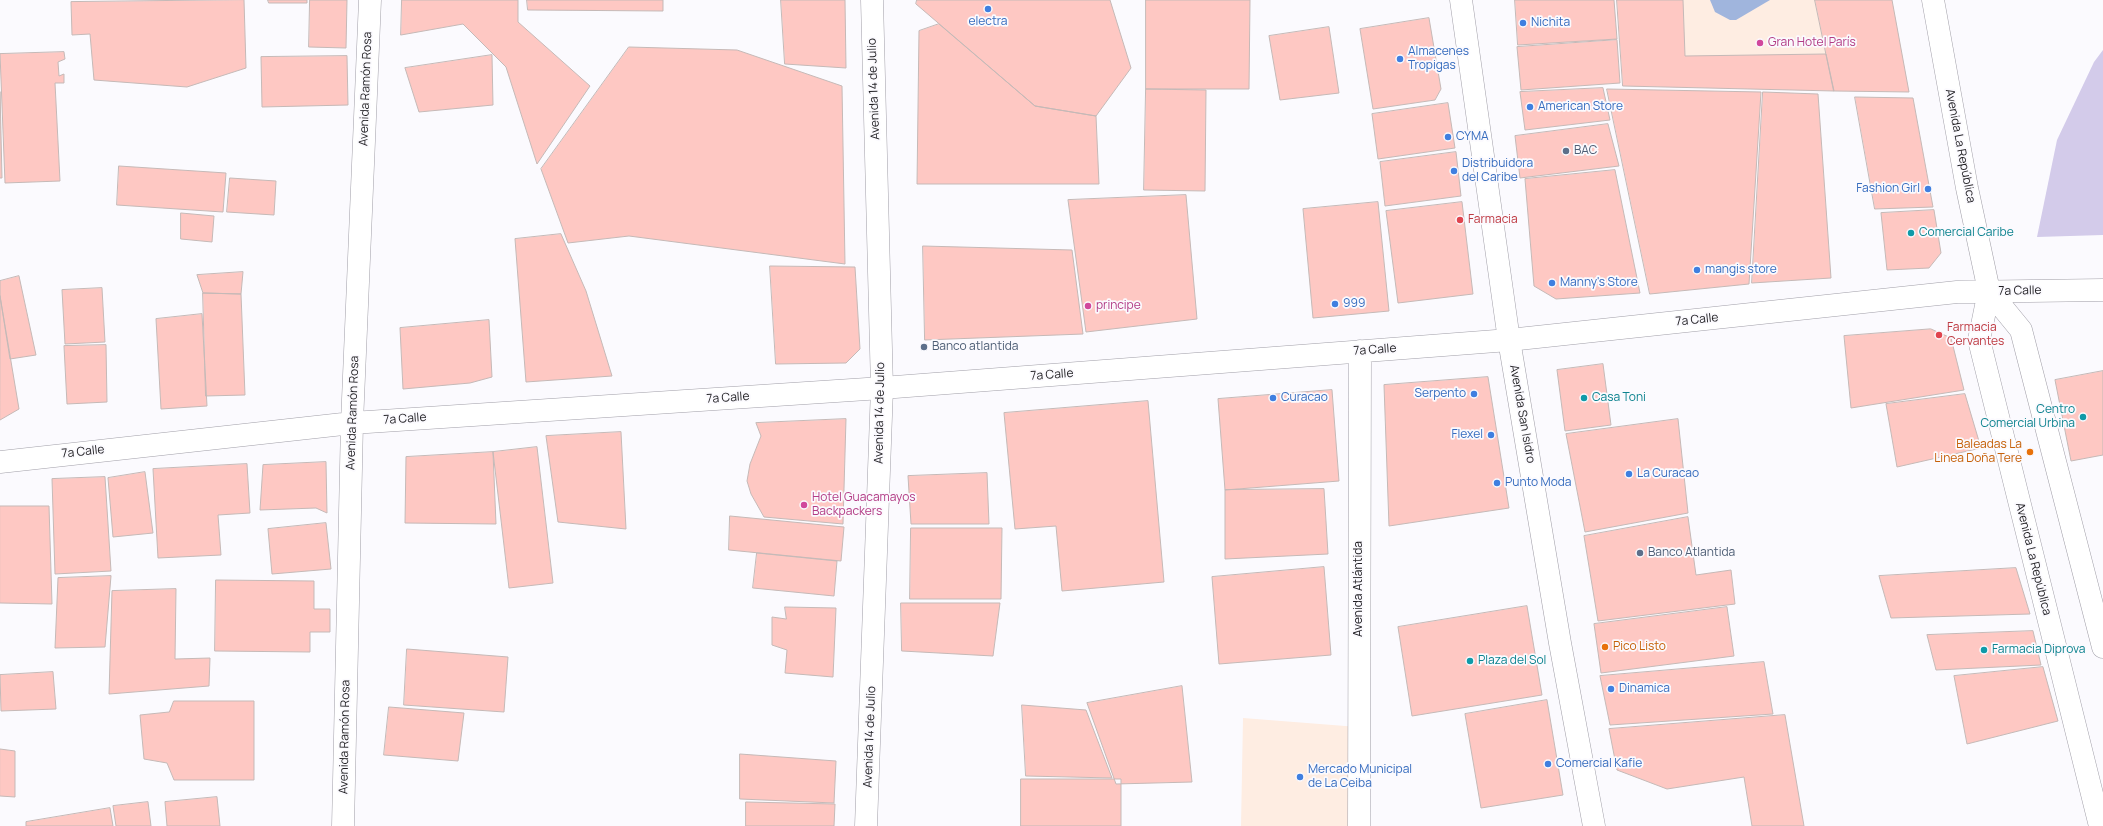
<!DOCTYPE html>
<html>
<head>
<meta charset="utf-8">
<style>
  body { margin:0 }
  canvas { display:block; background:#fbfafe }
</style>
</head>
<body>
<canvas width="2103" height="826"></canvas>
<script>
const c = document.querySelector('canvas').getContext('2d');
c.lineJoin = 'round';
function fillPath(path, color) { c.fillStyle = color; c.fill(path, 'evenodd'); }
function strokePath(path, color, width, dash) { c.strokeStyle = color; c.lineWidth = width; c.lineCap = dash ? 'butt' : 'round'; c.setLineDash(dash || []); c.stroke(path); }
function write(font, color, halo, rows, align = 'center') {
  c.font = font + ' Manrope,sans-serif'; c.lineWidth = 3.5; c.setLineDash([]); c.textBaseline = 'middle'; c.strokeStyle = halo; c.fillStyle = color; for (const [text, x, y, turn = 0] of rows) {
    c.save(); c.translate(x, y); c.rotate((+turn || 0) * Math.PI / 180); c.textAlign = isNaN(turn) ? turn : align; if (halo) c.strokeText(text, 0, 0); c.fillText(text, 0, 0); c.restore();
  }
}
const commercial = new Path2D(`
  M1617,0H1892L1909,92L1623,86Z
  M1243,718L1358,727L1359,826H1241Z`);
const green = new Path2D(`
  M2103,50V235L2037,237L2057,140L2094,62Z`);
const water = new Path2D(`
  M1710,0H1770L1736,20H1730L1715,12Z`);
const building = new Path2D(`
  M244,0L246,68L187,87L94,80L90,34L72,35L71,2Z
  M268,0H307V3H269Z
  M310,0H347L346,48L309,47Z
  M402,0H518V22L590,86L537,164L506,67L463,24L401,35Z
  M527,0H663V11L528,10Z
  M781,0H845L846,68L785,64Z
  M917,0H1110L1131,68L1096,116L1035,106L916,4Z
  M1146,0H1250L1249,89H1146Z
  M1515,0H1614L1617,39L1518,45Z
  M1617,0H1683L1685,56L1826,54L1834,91L1623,86Z
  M1815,0H1892L1909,92L1834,91Z
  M1429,18L1441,89L1435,100L1373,109L1360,29Z
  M939,24L1035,106L1096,116L1099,184H917L919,31Z
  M1329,27L1339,93L1280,100L1269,36Z
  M1617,40L1620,83L1521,90L1517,47Z
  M629,47L737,50L842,86L845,264L629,236L568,243L541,169Z
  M64,52L65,59L58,62L59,76L64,74V83H55L60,181L5,183L0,54Z
  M492,55L493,105L419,112L405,68Z
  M347,56L348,105L262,107L261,57Z
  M1603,88L1610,120L1525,130L1520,92Z
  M1146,89L1206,90L1205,191L1144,190Z
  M1607,89L1761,92L1749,284L1650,294Z
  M0,92L2,178H0Z
  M1763,92L1818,94L1831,278L1752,283Z
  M1855,97L1913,98L1933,207L1875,209Z
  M1448,103L1455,148L1378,159L1372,114Z
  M1608,124L1619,166L1520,178L1515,136Z
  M1456,152L1461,196L1385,206L1380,162Z
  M119,166L226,173L223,212L117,205Z
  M1615,170L1640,293L1556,299L1534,286L1525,179Z
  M230,178L276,181L274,215L227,212Z
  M1186,195L1197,319L1086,332L1068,200Z
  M1378,202L1389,311L1313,318L1303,209Z
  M1462,202L1473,294L1398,303L1386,211Z
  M1934,210L1941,253L1929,268L1887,270L1881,213Z
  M181,213L214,216L212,242L181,239Z
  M561,234L586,291L612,376L526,382L515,239Z
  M923,246L1072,250L1083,334L925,340Z
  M770,266L855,267L860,349L846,363L776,364Z
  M243,272L241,294L203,293L197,275Z
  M19,276L36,355L10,359L0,296V281Z
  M102,288L105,342L65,344L62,290Z
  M203,293L241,294L245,395L206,396Z
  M0,296L19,409L0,420Z
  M202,314L207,406L161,409L156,319Z
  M489,320L492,377L470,383L403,389L400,328Z
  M1931,329L1951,338L1964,390L1851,408L1844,336Z
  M106,345L107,402L67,404L64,346Z
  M1603,364L1611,425L1565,431L1557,370Z
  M2103,371V455L2071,461L2055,380Z
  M1488,377L1509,508L1389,526L1384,385Z
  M1332,390L1339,481L1225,490L1218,399Z
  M1965,394L1981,448L1897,467L1886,404Z
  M1148,401L1164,582L1062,591L1056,526L1015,529L1004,413Z
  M846,419L843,524L764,517L751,494L747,481L750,464L761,436L756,423Z
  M1678,419L1688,513L1585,532L1566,434Z
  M621,432L626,529L558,522L546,436Z
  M537,447L553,583L509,588L493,452Z
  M493,452L496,524L405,523L406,457Z
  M326,462L327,513L316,508L260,510L263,465Z
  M247,464L250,513L218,515L221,555L158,558L153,469Z
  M145,472L153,533L113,537L108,478Z
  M987,473L989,524H911L908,476Z
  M105,477L111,571L55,574L52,479Z
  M1324,489L1328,554L1225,559V490Z
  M0,506H49L52,604L0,603Z
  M730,516L844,527L841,561L729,550Z
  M1688,517L1696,575L1731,570L1735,604L1598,621L1584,536Z
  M326,523L331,569L272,574L268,529Z
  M911,528H1002L1001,599H910Z
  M757,553L837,561L834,596L753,588Z
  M1324,567L1331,655L1219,664L1212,577Z
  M2016,568L2030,614L1891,618L1879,576Z
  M111,576L105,647L55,648L58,578Z
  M216,580L314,581V609H330V632H310V652L215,651Z
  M176,589L175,659L210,658L209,686L109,694L112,591Z
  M901,603H1000L993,656L902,651Z
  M1527,606L1542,695L1412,716L1398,627Z
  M785,607L836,608L833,677L785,673L787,650L772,645V617L786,619Z
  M1727,607L1734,656L1601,673L1594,624Z
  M2033,631L2041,665L1936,670L1927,635Z
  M407,649L508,657L504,712L404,705Z
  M1764,662L1773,714L1610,725L1600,676Z
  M2043,667L2058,721L1967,744L1954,676Z
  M53,672L56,709L1,711L0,675Z
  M1182,686L1192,782L1116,784L1087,703Z
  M1547,700L1563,795L1481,808L1465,714Z
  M174,701H254V780H174L167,763L144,759L140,715L169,712Z
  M1022,705L1086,710L1112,778L1026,776Z
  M389,707L464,713L458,761L384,755Z
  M1785,715L1804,826H1752L1744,777L1667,789L1617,770L1609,729Z
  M0,749L15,751V797L0,796Z
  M740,754L836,761L834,803L740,799Z
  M1021,779H1121V826H1021Z
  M217,797L220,826H167L165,802Z
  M148,802L151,826H116L113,806Z
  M746,802L835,804L834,826H746Z
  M110,808L113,826H26V822Z`);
const minor = new Path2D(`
  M1933,0L1967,188L1989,291L1979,340L2100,826
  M1989,291L2021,330L2103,647
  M0,462L352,423L882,388L1509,340L1957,292L2103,290
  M343,826L352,423L370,0
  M1359,826L1360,351`);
const tertiary = new Path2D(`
  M1461,0L1509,340L1560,643L1594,826
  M866,826L882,388L872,0`);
const markers = [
  [988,9,4,"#3f7fe0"],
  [1523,23,4,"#3f7fe0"],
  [1760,43,4,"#d1479c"],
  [1400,59,4,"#3f7fe0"],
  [1530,107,4,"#3f7fe0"],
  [1448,137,4,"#3f7fe0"],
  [1566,151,4,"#5c6f8a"],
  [1454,171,4,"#3f7fe0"],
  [1928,189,4,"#3f7fe0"],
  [1460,220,4,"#e0444e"],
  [1911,233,4,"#0f9aa8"],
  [1697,270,4,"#3f7fe0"],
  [1552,283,4,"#3f7fe0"],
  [1335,304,4,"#3f7fe0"],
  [1088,306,4,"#d1479c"],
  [1939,335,4,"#e0444e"],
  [924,347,4,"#5c6f8a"],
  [1474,394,4,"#3f7fe0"],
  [1273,398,4,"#3f7fe0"],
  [1584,398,4,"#0f9aa8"],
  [2083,417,4,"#0f9aa8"],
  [1491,435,4,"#3f7fe0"],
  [2030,452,4,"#e8710a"],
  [1629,474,4,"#3f7fe0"],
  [1497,483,4,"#3f7fe0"],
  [804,505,4,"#d1479c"],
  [1640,553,4,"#5c6f8a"],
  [1605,647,4,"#e8710a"],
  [1984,650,4,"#0f9aa8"],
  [1470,661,4,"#0f9aa8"],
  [1611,689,4,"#3f7fe0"],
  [1548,764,4,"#3f7fe0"],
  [1300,777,4,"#3f7fe0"]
];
const shopNames = [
  ["electra",988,22,"center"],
  ["Nichita",1531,23],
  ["Almacenes",1408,52],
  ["Tropigas",1408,66],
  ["American Store",1538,107],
  ["CYMA",1456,137],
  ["Distribuidora",1462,164],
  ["del Caribe",1462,178],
  ["Fashion Girl",1920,189,"right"],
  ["mangis store",1705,270],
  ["Manny's Store",1560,283],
  ["999",1343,304],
  ["Serpento",1466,394,"right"],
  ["Curacao",1281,398],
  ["Flexel",1483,435,"right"],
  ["La Curacao",1637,474],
  ["Punto Moda",1505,483],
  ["Dinamica",1619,689],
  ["Comercial Kafie",1556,764],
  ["Mercado Municipal",1308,770],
  ["de La Ceiba",1308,784]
];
const hotelNames = [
  ["Gran Hotel París",1768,43],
  ["principe",1096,306],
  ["Hotel Guacamayos",812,498],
  ["Backpackers",812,512]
];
const streetNames = [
  ["Avenida Ramón Rosa",366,89,-88],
  ["Avenida 14 de Julio",874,89,-92],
  ["Avenida La República",1960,146,79],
  ["7a Calle",2020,291,-1],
  ["7a Calle",1697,320,-6],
  ["7a Calle",1375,350,-4],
  ["7a Calle",1052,375,-4],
  ["7a Calle",728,398,-4],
  ["Avenida Ramón Rosa",353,413,-88],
  ["Avenida 14 de Julio",880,413,-89],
  ["Avenida San Isidro",1522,414,80],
  ["7a Calle",405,419,-4],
  ["7a Calle",83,452,-6],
  ["Avenida La República",2033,559,76],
  ["Avenida Atlántida",1359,589,-90],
  ["Avenida Ramón Rosa",345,737,-89],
  ["Avenida 14 de Julio",870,737,-88]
];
const serviceNames = [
  ["BAC",1574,151],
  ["Banco atlantida",932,347],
  ["Banco Atlantida",1648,553]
];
const healthNames = [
  ["Farmacia",1468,220],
  ["Farmacia",1947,328],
  ["Cervantes",1947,342]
];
const cultureNames = [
  ["Comercial Caribe",1919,233],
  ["Casa Toni",1592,398],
  ["Centro",2075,410,"right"],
  ["Comercial Urbina",2075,424,"right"],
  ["Farmacia Diprova",1992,650],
  ["Plaza del Sol",1478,661]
];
const foodNames = [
  ["Baleadas La",2022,445],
  ["Linea Doña Tere",2022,459],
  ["Pico Listo",1613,647,"left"]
];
fillPath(commercial, '#feede2');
fillPath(green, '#d3cbea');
fillPath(water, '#a0b5dd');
fillPath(building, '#fec8c3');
strokePath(building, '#c5b9b7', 1);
strokePath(minor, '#a19fa8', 23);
strokePath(tertiary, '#a19fa8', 23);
strokePath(minor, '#fff', 22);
strokePath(tertiary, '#fff', 22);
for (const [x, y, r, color] of markers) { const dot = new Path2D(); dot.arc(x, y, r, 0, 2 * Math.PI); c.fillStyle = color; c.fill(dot); strokePath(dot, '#fbfafe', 1.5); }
write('12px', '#366cbe', '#fbfafe', shopNames, 'left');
write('12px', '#b23c85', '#fbfafe', hotelNames, 'left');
write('12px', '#1f1e22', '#fbfafe', streetNames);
write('12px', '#4e5e75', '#fbfafe', serviceNames, 'left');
write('12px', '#be3a42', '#fbfafe', healthNames, 'left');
write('12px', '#0d838f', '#fbfafe', cultureNames, 'left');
write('12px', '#c56008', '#fbfafe', foodNames, 'right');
</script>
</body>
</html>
